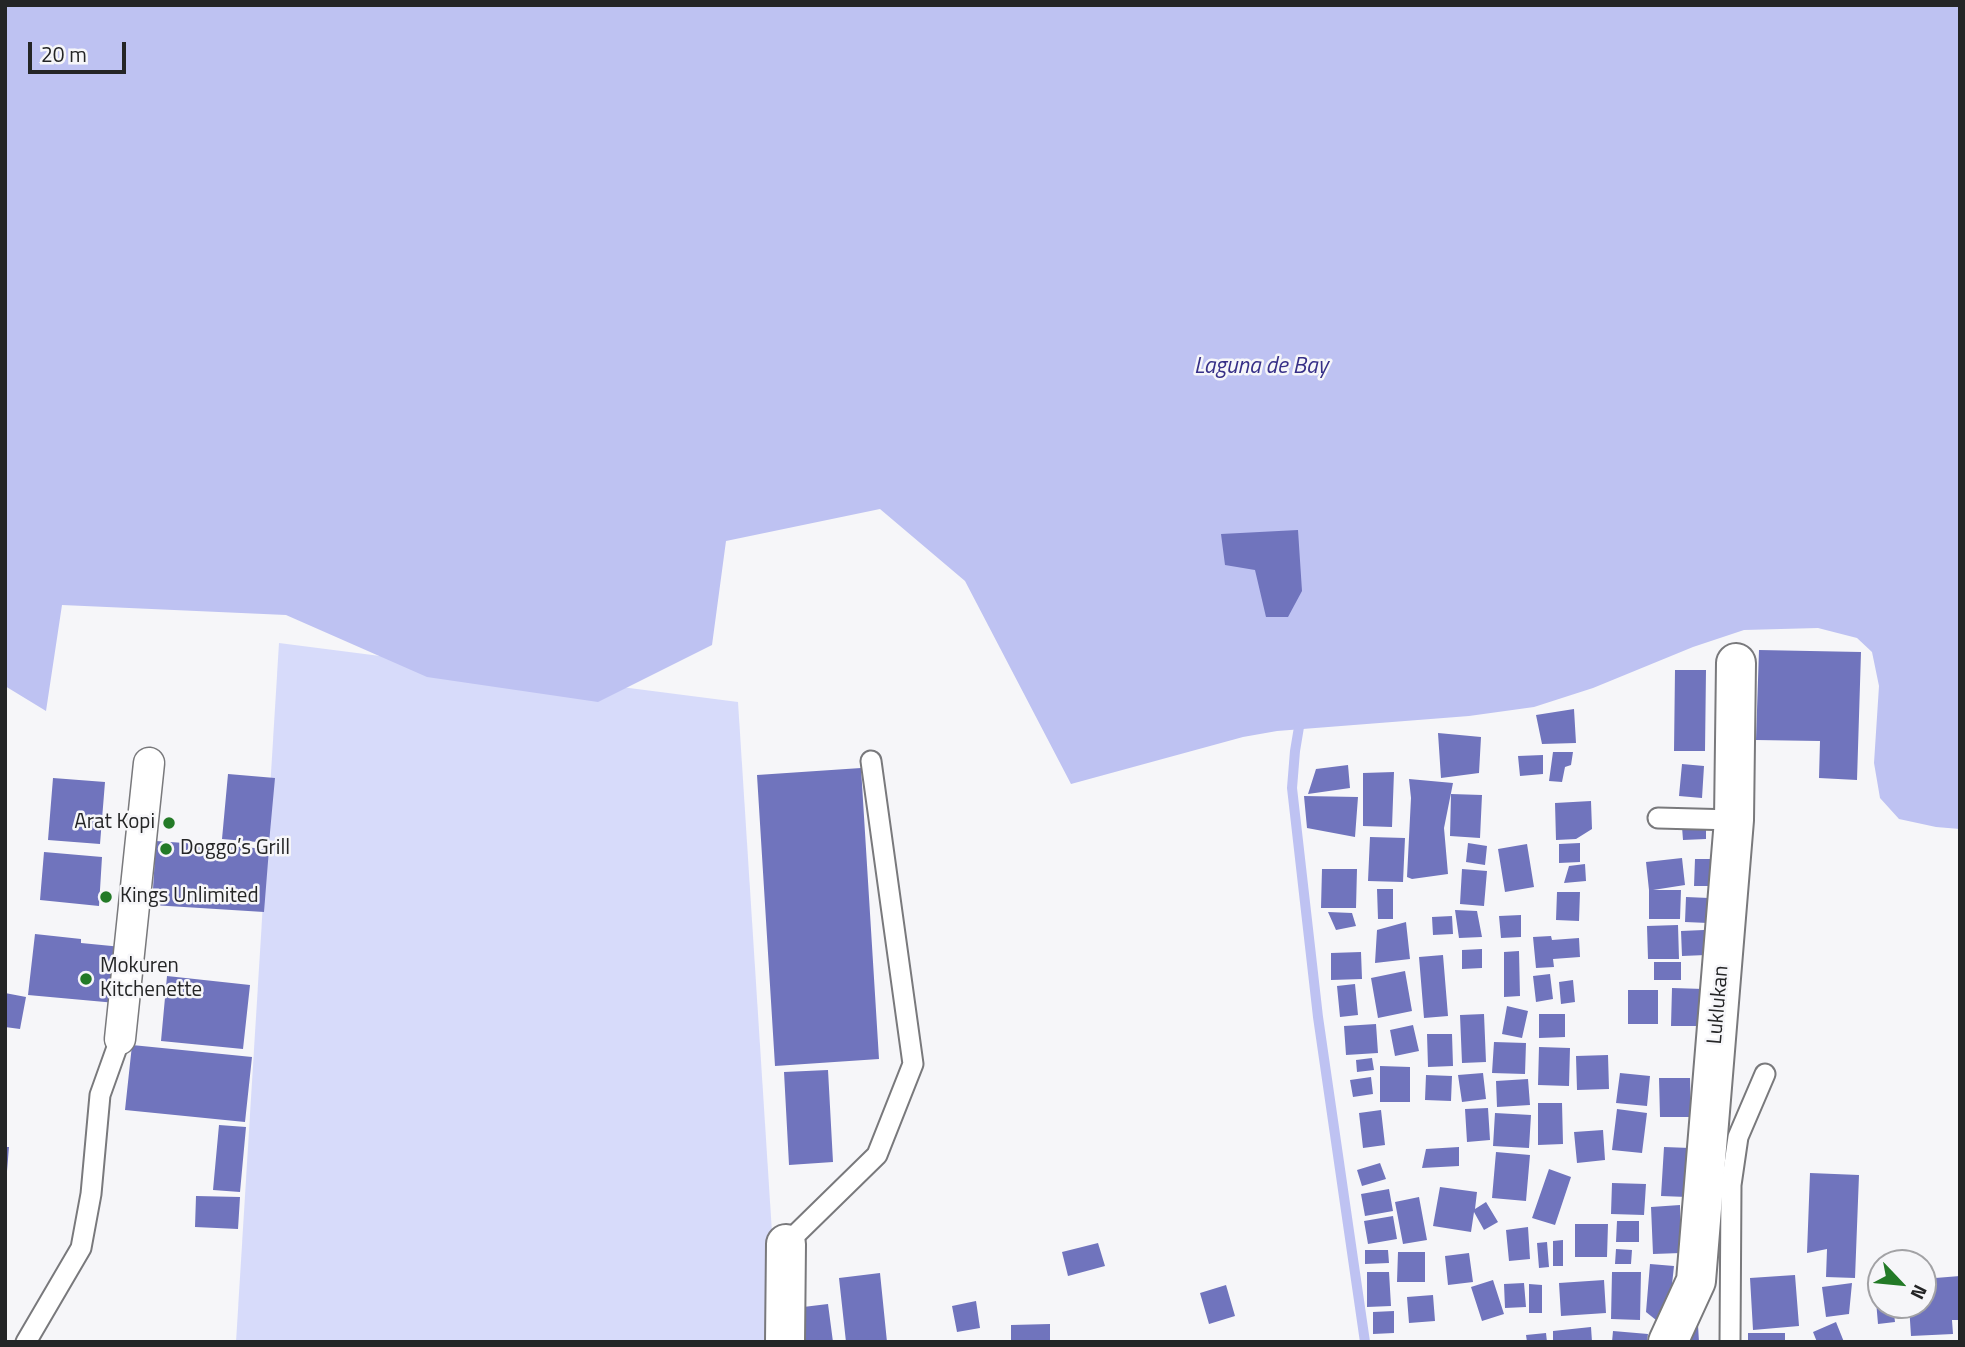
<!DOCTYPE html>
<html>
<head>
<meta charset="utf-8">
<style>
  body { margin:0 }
  #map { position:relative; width:1965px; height:1347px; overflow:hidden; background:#f6f6f9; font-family:"Titillium Web",sans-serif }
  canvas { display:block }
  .frame { position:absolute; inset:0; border:7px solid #242526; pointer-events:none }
  .north { position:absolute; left:1867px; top:1249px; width:70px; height:70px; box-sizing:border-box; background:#f6f6f9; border:2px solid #a2a2a5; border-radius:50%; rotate:116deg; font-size:19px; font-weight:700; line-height:28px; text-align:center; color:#242526 }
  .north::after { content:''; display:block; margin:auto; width:24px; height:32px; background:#237a27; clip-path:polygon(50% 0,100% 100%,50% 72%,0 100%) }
  .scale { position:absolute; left:28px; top:42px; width:98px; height:32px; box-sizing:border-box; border:4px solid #242526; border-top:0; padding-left:9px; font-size:21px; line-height:24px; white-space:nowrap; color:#242526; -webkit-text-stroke:5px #f6f6f9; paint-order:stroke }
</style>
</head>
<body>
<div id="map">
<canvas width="1965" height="1347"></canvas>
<div class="frame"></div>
<div class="north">N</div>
<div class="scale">20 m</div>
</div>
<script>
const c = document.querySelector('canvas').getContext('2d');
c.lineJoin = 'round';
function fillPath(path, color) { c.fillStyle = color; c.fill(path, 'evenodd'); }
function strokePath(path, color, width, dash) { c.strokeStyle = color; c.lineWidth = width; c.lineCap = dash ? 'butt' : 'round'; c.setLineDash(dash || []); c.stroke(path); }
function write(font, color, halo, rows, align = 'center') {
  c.font = font + ' "Titillium Web",sans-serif'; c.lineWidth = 5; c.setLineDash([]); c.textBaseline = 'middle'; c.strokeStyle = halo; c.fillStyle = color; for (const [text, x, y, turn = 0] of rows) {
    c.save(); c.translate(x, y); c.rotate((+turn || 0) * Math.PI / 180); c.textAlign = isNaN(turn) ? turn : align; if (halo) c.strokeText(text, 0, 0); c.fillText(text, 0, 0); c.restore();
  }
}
const green = new Path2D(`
  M279,643L738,702L779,1342H236Z`);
const water = new Path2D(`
  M5,5H1960V829L1936,827L1899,819L1880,798L1874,763L1879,686L1872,652L1857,638L1818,628L1744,630L1693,647L1593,688L1534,707L1469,716L1277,731L1243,737L1071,784L965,581L880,509L726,541L712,645L598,702L427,677L286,615L62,605L46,711L5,686Z`);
const stream = new Path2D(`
  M1299,727L1295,751L1292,788L1318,1017L1365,1342`);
const building = new Path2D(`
  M1298,530L1302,591L1288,617H1266L1255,570L1225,565L1221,534Z
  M1759,650L1861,652L1857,780L1819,778L1820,741L1756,740Z
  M1675,670H1706L1705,751H1674Z
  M1574,709L1576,743L1542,744L1536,715Z
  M1438,733L1481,737L1479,773L1441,778Z
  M1553,752H1573L1571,765L1565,767L1562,782L1549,781Z
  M1543,755V774L1520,776L1518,756Z
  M1682,764L1704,766L1702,798L1679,796Z
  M1348,765L1350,788L1308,794L1316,769Z
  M861,768L879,1059L775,1066L757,775Z
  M1394,772L1392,827L1363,826V773Z
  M228,774L275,778L269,843L222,839Z
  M53,778L105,782L100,844L48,840Z
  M1409,779L1453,783L1444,828L1448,874L1412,879L1407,877L1411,798Z
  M1451,794L1482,795L1480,838L1450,836Z
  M1304,796L1358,797L1355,837L1307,828Z
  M1591,801L1592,829L1576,839L1556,840L1555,803Z
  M1706,826V839L1683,840L1682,827Z
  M1370,837L1405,838L1403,882L1368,881Z
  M156,841L269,849L264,912L152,905Z
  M1468,843L1487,846L1485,865L1466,862Z
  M1580,843V862L1559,863V844Z
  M1527,844L1534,887L1505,892L1498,849Z
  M44,852L102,857L99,906L40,900Z
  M1682,858L1685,885L1653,890H1681L1680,919H1649V890L1646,862Z
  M1695,859H1715V886H1694Z
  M1585,864L1586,881L1564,883L1569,866Z
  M1322,869H1357L1356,908H1321Z
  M1462,869L1487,871L1484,906L1460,904Z
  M1377,889H1393V919H1378Z
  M1557,892H1580L1579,921L1556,920Z
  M1686,897L1709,898L1708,923L1685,922Z
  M1455,910L1477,911L1482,937L1459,938Z
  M1328,912L1352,913L1356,926L1336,930Z
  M1521,915V937L1501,938L1499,916Z
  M1452,916L1453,934L1433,935L1432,917Z
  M1406,922L1410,959L1375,963L1377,930Z
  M1678,925L1679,959H1648L1647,926Z
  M1704,930L1706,955L1682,956L1681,931Z
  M35,934L81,939V943L122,947L116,1003L28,995Z
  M1551,936L1552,940L1579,938L1580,957L1553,959L1554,967L1536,968L1533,937Z
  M1482,949V968L1462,969V950Z
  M1519,951L1520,996L1504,997V952Z
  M1361,952L1362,979L1331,980V953Z
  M1443,955L1448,1016L1424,1018L1419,957Z
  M1654,962H1681V980H1654Z
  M1405,971L1412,1011L1378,1018L1371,978Z
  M1550,974L1553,999L1536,1002L1533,976Z
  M167,976L250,985L243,1049L161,1041Z
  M1573,980L1575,1002L1561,1004L1559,982Z
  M1355,984L1358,1015L1340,1017L1337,986Z
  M1672,988L1704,989L1703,1026H1671Z
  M1628,990H1658V1024H1628Z
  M5,993L26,997L20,1029L5,1027Z
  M1507,1006L1528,1011L1522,1038L1502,1034Z
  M1484,1014L1486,1062L1462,1063L1460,1015Z
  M1539,1014H1565V1037L1539,1038Z
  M1376,1024L1378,1053L1346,1055L1344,1026Z
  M1413,1025L1419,1051L1395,1056L1390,1030Z
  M1427,1034H1452L1453,1066L1428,1067Z
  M1494,1042L1526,1043L1525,1074L1492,1073Z
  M132,1045L252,1057L245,1122L125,1110Z
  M1539,1047L1570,1048L1569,1086L1538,1085Z
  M1608,1055L1609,1089L1577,1090L1576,1056Z
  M1372,1058L1374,1070L1357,1072L1356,1060Z
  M1380,1066L1410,1067V1102H1380Z
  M828,1070L833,1162L789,1165L784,1072Z
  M1483,1073L1486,1099L1462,1102L1458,1075Z
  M1620,1073L1650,1076L1647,1106L1616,1103Z
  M1426,1075L1452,1076L1451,1101L1425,1100Z
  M1371,1077L1373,1094L1353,1097L1350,1080Z
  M1659,1078H1690L1691,1117H1660Z
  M1528,1079L1530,1105L1497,1107L1496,1081Z
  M1538,1103H1562L1563,1144L1538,1145Z
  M1488,1108L1490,1140L1467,1142L1465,1109Z
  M1617,1109L1647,1113L1642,1153L1612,1150Z
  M1381,1110L1385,1145L1363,1148L1359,1113Z
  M1495,1113L1531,1115L1529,1148L1493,1146Z
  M219,1125L246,1127L240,1192L213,1190Z
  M1603,1130L1605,1160L1577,1163L1574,1132Z
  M5,1147H9L7,1171H5Z
  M1459,1147V1166L1422,1168L1426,1149Z
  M1664,1147L1690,1148L1687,1197L1661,1196Z
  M1496,1152L1530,1155L1526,1201L1492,1198Z
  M1380,1163L1386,1179L1362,1186L1357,1170Z
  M1549,1169L1571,1177L1555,1225L1532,1218Z
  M1810,1173L1859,1175L1855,1278L1826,1277L1827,1249L1807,1253Z
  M1612,1183L1646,1184L1644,1215L1611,1214Z
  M1440,1187L1477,1192L1475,1209L1486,1202L1498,1222L1484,1230L1474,1212L1471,1232L1433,1226Z
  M1389,1189L1393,1211L1365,1216L1361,1194Z
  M196,1196L240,1197L238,1229L195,1227Z
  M1419,1197L1427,1240L1403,1244L1395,1202Z
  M1680,1205L1681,1253L1653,1254L1651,1207Z
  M1393,1216L1397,1239L1368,1244L1364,1221Z
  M1617,1221H1639V1242H1616Z
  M1575,1224H1608L1607,1257H1575Z
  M1528,1227L1530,1259L1509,1261L1506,1230Z
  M1563,1240V1266H1553V1241Z
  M1547,1242L1549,1267L1539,1268L1537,1243Z
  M1098,1243L1105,1266L1068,1276L1062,1252Z
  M1616,1249L1632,1250L1631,1264H1615Z
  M1365,1250H1388L1389,1263L1365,1264Z
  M1398,1252H1425V1282H1397Z
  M1469,1253L1473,1282L1448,1285L1445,1256Z
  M1650,1264L1674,1266L1670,1303L1656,1320L1646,1312Z
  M1881,1265V1305H1893L1895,1322L1878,1324L1873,1266Z
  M1367,1272H1389L1391,1306L1367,1307Z
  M1612,1272H1641L1640,1320L1611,1319Z
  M880,1273L887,1342H846L839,1278Z
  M1795,1275L1799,1326L1753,1330L1750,1278Z
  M1960,1276V1320H1952L1953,1334L1911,1336L1909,1305H1923V1279Z
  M1493,1280L1504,1314L1482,1321L1471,1287Z
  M1604,1280L1606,1313L1561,1316L1559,1283Z
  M1524,1283L1526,1307L1505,1308L1504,1284Z
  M1852,1283L1849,1314L1826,1317L1822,1287Z
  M1529,1284L1542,1285V1313H1529Z
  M1226,1285L1235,1316L1209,1324L1200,1293Z
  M1433,1295L1435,1321L1409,1323L1407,1297Z
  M976,1301L980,1328L957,1332L952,1306Z
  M828,1304L833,1342H800L795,1308Z
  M1394,1311V1333L1373,1334V1312Z
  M1836,1322L1844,1342H1817L1813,1332Z
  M1050,1324V1342H1011V1325Z
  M1698,1325L1699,1342H1676L1680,1326Z
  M1591,1327L1592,1342H1553V1331Z
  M1613,1331L1648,1334L1647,1342H1612Z
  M1546,1333L1547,1342H1527L1526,1335Z
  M1748,1333H1785V1342H1748Z`);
const service = new Path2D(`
  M1658,818L1734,820
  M786,1244L877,1155L913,1064L871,761
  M26,1342L81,1248L91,1194L100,1095L120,1039
  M1730,1342L1731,1185L1738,1137L1765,1074`);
const pedestrian = new Path2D(`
  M120,1039L149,763`);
const minor = new Path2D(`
  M785,1342L786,1244
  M1668,1342L1696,1281L1734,820L1736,663`);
const markers = [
  [169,823,7,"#237a27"],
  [166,849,7,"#237a27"],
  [106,897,7,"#237a27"],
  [86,979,7,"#237a27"]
];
const poiNames = [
  ["Arat Kopi",155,823,"right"],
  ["Doggo’s Grill",180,849],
  ["Kings Unlimited",120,897],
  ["Mokuren",100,967],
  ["Kitchenette",100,991]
];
const streetNames = [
  ["Luklukan",1719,1005,-85]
];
const waterNames = [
  ["Laguna de Bay",1261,367]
];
fillPath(green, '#d7dbfa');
fillPath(water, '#bec2f2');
strokePath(stream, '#bec2f2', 10);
fillPath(building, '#7074bd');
strokePath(service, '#79797c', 23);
strokePath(pedestrian, '#79797c', 33);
strokePath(minor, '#79797c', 42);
strokePath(service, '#fff', 19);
strokePath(pedestrian, '#fff', 30);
strokePath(minor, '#fff', 38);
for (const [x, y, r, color] of markers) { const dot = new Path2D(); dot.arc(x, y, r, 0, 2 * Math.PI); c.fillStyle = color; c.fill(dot); strokePath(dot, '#f6f6f9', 2.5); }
write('21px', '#242526', '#f6f6f9', poiNames, 'left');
write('21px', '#242526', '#f6f6f9', streetNames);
write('italic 23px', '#362f87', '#f6f6f9', waterNames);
</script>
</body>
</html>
